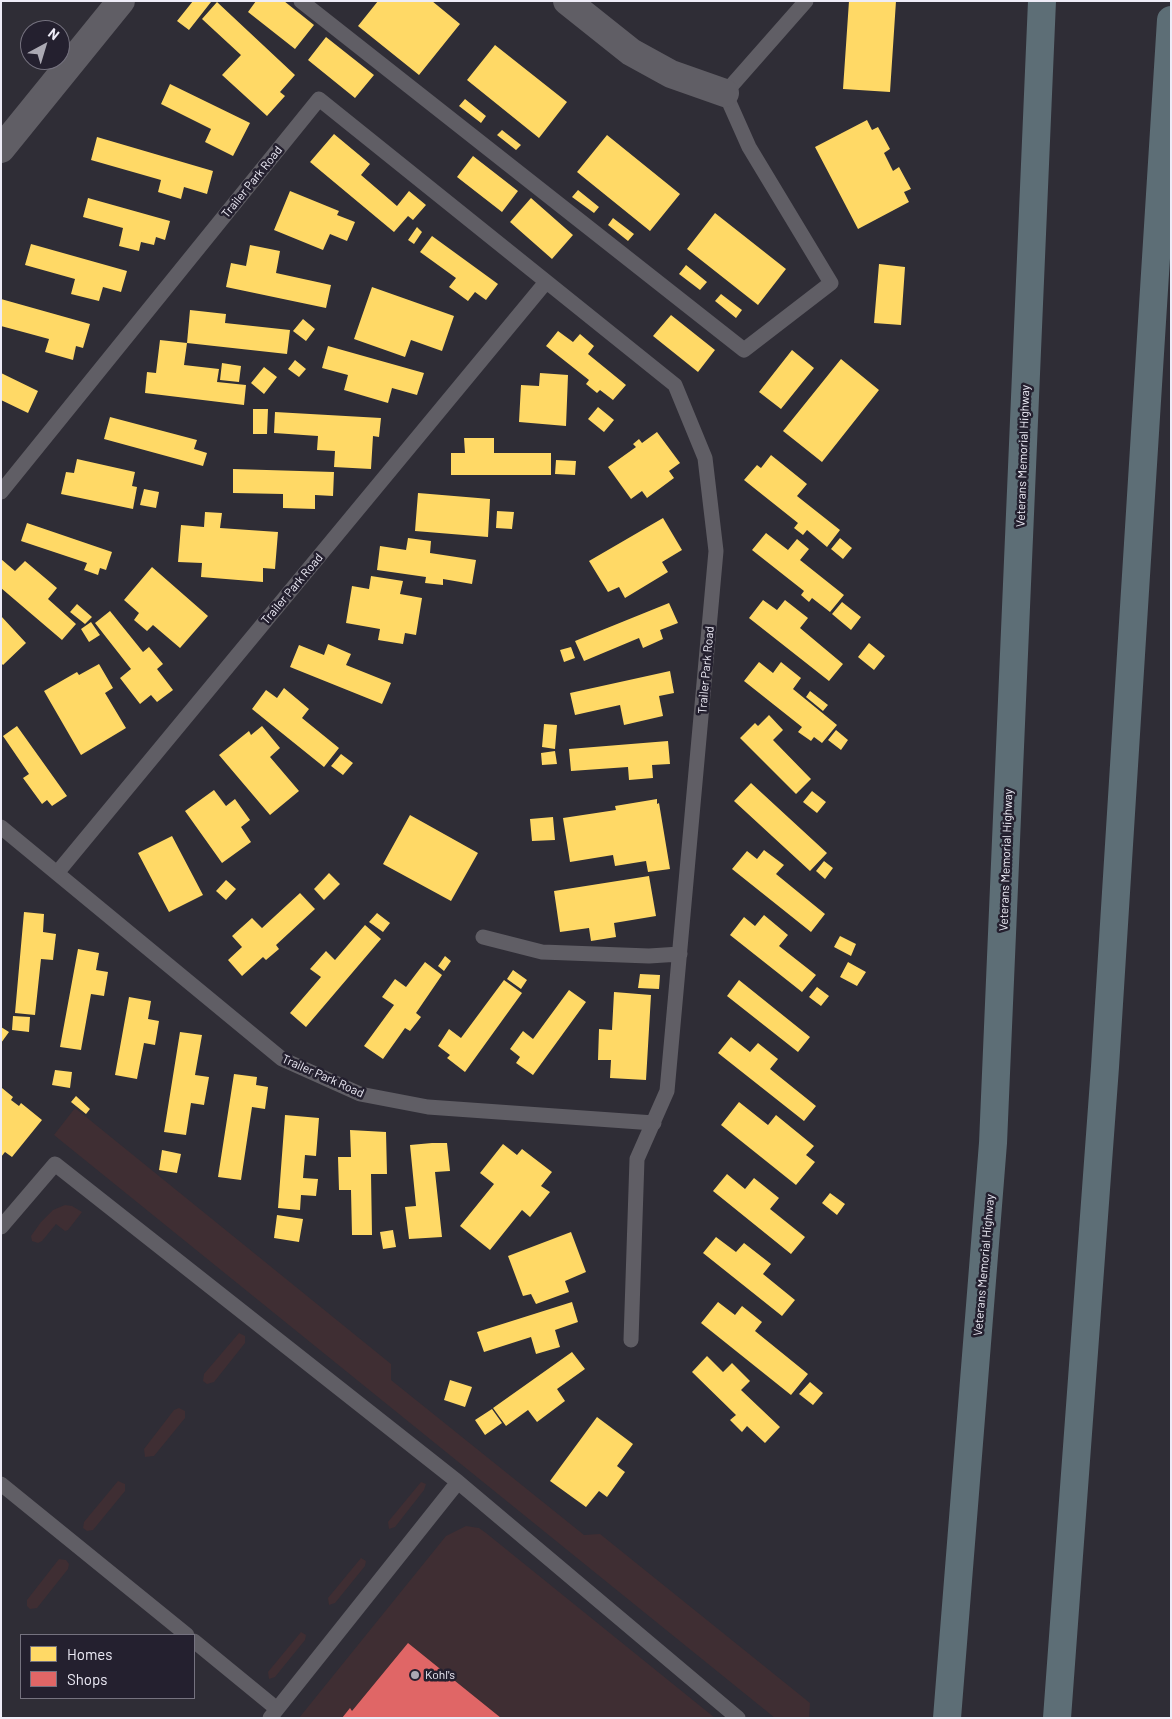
<!DOCTYPE html>
<html>
<head>
<meta charset="utf-8">
<style>
  body { margin:0 }
  #map { position:relative; width:1172px; height:1719px; overflow:hidden; background:#2f2d36; font-family:Barlow,sans-serif }
  canvas { display:block }
  .frame { position:absolute; inset:0; border:2px solid #eeecf7; pointer-events:none }
  .legend { position:absolute; left:20px; top:1634px; width:175px; height:65px; box-sizing:border-box; background:#24202f; border:1px solid #75727f; margin:0; padding:6px 9px; list-style:none; font-size:15px; color:#eeecf7 }
  .legend li { display:flex; align-items:center; gap:10px; height:25px }
  .legend b { width:25px; border:1px solid #75727f }
  .north { position:absolute; left:20px; top:20px; width:50px; height:50px; box-sizing:border-box; background:#24202f; border:1px solid #75727f; border-radius:50%; rotate:39deg; font-size:14px; font-weight:700; line-height:20px; text-align:center; color:#eeecf7 }
  .north::after { content:''; display:block; margin:auto; width:18px; height:22px; background:#aba9b3; clip-path:polygon(50% 0,100% 100%,50% 72%,0 100%) }
</style>
</head>
<body>
<div id="map">
<canvas width="1172" height="1719"></canvas>
<div class="frame"></div>
<ul class="legend">
<li><b style="height:14px;background:#ffd966"></b>Homes</li>
<li><b style="height:14px;background:#e06666"></b>Shops</li>
</ul>
<div class="north">N</div>
</div>
<script>
const c = document.querySelector('canvas').getContext('2d');
c.lineJoin = 'round';
function fillPath(path, color) { c.fillStyle = color; c.fill(path, 'evenodd'); }
function strokePath(path, color, width, dash) { c.strokeStyle = color; c.lineWidth = width; c.lineCap = dash ? 'butt' : 'round'; c.setLineDash(dash || []); c.stroke(path); }
function write(font, color, halo, rows, align = 'center') {
  c.font = font + ' Barlow,sans-serif'; c.lineWidth = 5; c.setLineDash([]); c.textBaseline = 'middle'; c.strokeStyle = halo; c.fillStyle = color; for (const [text, x, y, turn = 0] of rows) {
    c.save(); c.translate(x, y); c.rotate((+turn || 0) * Math.PI / 180); c.textAlign = isNaN(turn) ? turn : align; if (halo) c.strokeText(text, 0, 0); c.fillText(text, 0, 0); c.restore();
  }
}
const commercial = new Path2D(`
  M75,1108L391,1364V1380L584,1535L600,1534L810,1703L809,1718H775L54,1135Z
  M65,1205L72,1206L82,1212L68,1230L65,1231L56,1224L42,1241L38,1243L32,1241L31,1236L41,1222L53,1210Z
  M239,1333L245,1336V1343L214,1382L207,1384L203,1381L204,1374Z
  M179,1408L185,1411V1418L154,1456L145,1457L144,1449L174,1410Z
  M118,1481L125,1484V1491L93,1530L87,1531L83,1528L84,1522Z
  M421,1482L426,1484L424,1490L395,1527L389,1529L388,1522Z
  M466,1526L479,1528L486,1533L715,1718H299L446,1536Z
  M361,1558L366,1561L365,1566L335,1603L329,1605L328,1598Z
  M59,1559L66,1560L69,1564L68,1569L37,1608L30,1609L27,1606V1600Z
  M301,1632L306,1635L305,1640L275,1677L269,1679L268,1672Z`);
const homes = new Path2D(`
  M193,1L211,2L189,30L177,21Z
  M256,1H284L314,25L295,49L248,12Z
  M378,1H432L460,24L419,75L358,26Z
  M849,1H896L890,92L843,89Z
  M217,2L295,75L280,92L285,96L267,116L222,75L241,55L202,19Z
  M326,37L374,75L355,98L308,60Z
  M495,45L567,102L539,138L467,80Z
  M170,84L250,123L233,156L205,142L211,129L161,104Z
  M465,99L486,116L481,123L459,106Z
  M867,120L872,130L878,127L890,149L884,153L893,171L899,167L911,189L904,192L909,202L858,229L815,147Z
  M502,130L521,145L516,150L497,135Z
  M334,134L370,164L361,175L397,206L409,191L426,205L413,220L408,216L394,232L310,162Z
  M607,135L680,194L650,231L577,172Z
  M97,137L213,171L207,194L184,187L181,199L158,192L161,180L91,160Z
  M473,156L518,191L502,212L457,177Z
  M578,190L599,207L594,213L572,197Z
  M290,191L339,211L337,215L355,222L347,241L330,234L323,250L274,230Z
  M88,198L170,221L165,240L156,237L154,245L141,242L139,251L119,246L123,228L83,217Z
  M531,198L573,235L552,259L510,222Z
  M715,213L786,269L758,305L687,249Z
  M613,218L634,234L628,241L608,225Z
  M417,227L422,232L414,244L408,240Z
  M432,236L498,284L486,300L475,292L468,301L449,287L456,278L420,252Z
  M31,244L127,271L121,292L103,287L99,301L71,294L75,279L25,265Z
  M250,245L280,251L276,273L331,285L326,308L226,287L231,263L246,266Z
  M879,264L905,267L901,325L874,323Z
  M686,265L707,282L700,290L679,274Z
  M372,287L454,316L442,351L411,340L405,357L354,339Z
  M721,294L742,310L736,318L715,301Z
  M1,299L90,324L83,348L76,346L73,360L45,352L49,339L1,326Z
  M190,310L226,314L225,323L290,330L287,354L187,343Z
  M671,315L715,350L698,372L653,336Z
  M303,319L315,329L306,341L293,331Z
  M558,331L573,342L580,334L594,346L588,354L626,385L613,400L600,390L597,393L586,384L589,380L546,346Z
  M160,340L187,343L184,365L219,369L217,382L246,385L244,405L145,393L147,372L156,373Z
  M328,346L424,373L417,395L392,388L388,403L344,390L348,375L322,368Z
  M792,350L814,368L781,409L759,392Z
  M841,359L879,390L822,462L783,431Z
  M295,360L306,369L299,377L288,369Z
  M222,363L241,366L239,382L220,380Z
  M264,367L277,377L264,394L251,383Z
  M1,373L38,391L28,413L1,400Z
  M540,373L568,375L566,426L519,422L521,385L539,386Z
  M598,407L614,420L604,432L588,419Z
  M253,409H268L267,434H253Z
  M275,412L381,418L379,437L373,436L371,469L334,467L335,451L317,450L318,436L274,433Z
  M110,417L197,440L194,449L207,453L203,466L104,439Z
  M657,432L680,463L669,471L674,478L647,498L642,491L631,499L608,467L636,447L633,444L639,439L642,443Z
  M464,438H494V453H551V475H451V453H465Z
  M771,455L807,484L797,496L840,530L827,547L807,530L803,535L794,528L798,523L744,480L757,465L761,468Z
  M77,459L135,472L132,486L137,487L133,509L61,494L66,472L74,473Z
  M556,460L576,461L575,475L555,474Z
  M233,469L334,472L333,496L315,495V509L283,508V494L233,493Z
  M144,489L159,492L156,508L140,505Z
  M418,493L490,499L488,537L415,531Z
  M497,511L514,512L512,529L496,528Z
  M205,512L222,513L220,528L278,532L275,569L263,568V582L201,577L202,563L178,562L181,525L204,527Z
  M663,518L682,550L662,562L668,572L625,598L619,587L608,592L589,561Z
  M27,523L112,552L106,570L100,568L98,575L84,570L87,563L21,541Z
  M766,533L788,550L797,539L809,549L800,560L844,595L830,612L812,598L809,602L801,595L804,591L752,550Z
  M408,538L431,541L430,553L476,560L472,584L443,579V585L425,583L426,577L377,570L380,546L406,550Z
  M840,538L852,548L843,559L831,549Z
  M1,559L15,571L25,561L57,588L48,599L76,624L62,640L1,588Z
  M152,567L208,616L180,648L153,625L147,631L134,620L139,613L124,600Z
  M371,576L403,581L400,594L422,598L416,635L405,633L403,644L378,640L380,629L346,623L352,586L369,589Z
  M763,600L777,610L785,600L808,618L800,628L843,664L829,681L749,618Z
  M842,602L861,617L851,630L832,614Z
  M669,603L678,623L660,630L663,639L643,648L639,638L584,661L575,641Z
  M77,604L92,617L85,624L70,612Z
  M110,611L143,652L149,647L163,664L157,669L173,690L157,702L151,695L140,704L120,678L131,669L95,623Z
  M1,616L26,643L3,665L1,663Z
  M91,622L100,635L89,642L81,629Z
  M869,643L885,656L874,670L858,657Z
  M328,644L351,654L346,665L391,683L382,704L290,667L299,645L324,655Z
  M571,647L575,658L564,662L560,650Z
  M759,662L773,673L781,662L801,678L793,689L837,725L822,743L814,737L811,741L798,732L802,727L744,681Z
  M99,664L113,688L105,693L126,728L81,755L44,691L77,672L79,675Z
  M670,671L674,693L659,696L663,716L624,725L620,705L575,715L570,693Z
  M284,688L309,709L302,718L339,748L324,767L252,709L266,690L277,698Z
  M810,691L828,705L823,711L806,697Z
  M769,715L783,730L773,740L811,779L796,794L740,738L755,723L758,726Z
  M544,724L557,725L555,749L542,747Z
  M17,726L67,796L52,806L47,800L42,804L23,778L29,774L3,736Z
  M262,726L280,748L270,757L299,791L270,815L219,755L249,731L251,735Z
  M836,730L848,740L841,750L828,740Z
  M668,741L670,764L652,765L653,778L629,780L628,767L571,771L569,749Z
  M555,751L557,764L542,765L541,753Z
  M341,754L353,763L343,775L331,766Z
  M751,783L827,853L810,871L734,801Z
  M214,790L226,806L235,799L250,820L241,827L251,842L222,863L185,811Z
  M812,791L826,802L817,813L803,802Z
  M657,799V804L659,803L670,869L648,872L646,861L615,866L613,855L570,862L563,818L616,810L615,806Z
  M410,815L478,853L451,901L383,864Z
  M553,817L555,840L532,841L530,819Z
  M172,836L203,895L169,912L138,853Z
  M764,850L784,865L776,874L825,914L811,932L732,869L747,851L757,859Z
  M824,861L833,868L825,879L816,871Z
  M329,873L340,884L324,900L314,889Z
  M649,876L656,916L614,923L616,937L591,941L589,928L560,932L554,891Z
  M226,880L236,889L226,900L216,891Z
  M300,893L315,909L276,945L279,949L266,960L263,957L242,976L228,960L242,947L232,936L252,918L262,928Z
  M24,912L44,914L43,932L56,934L53,960L41,959L35,1015L15,1013Z
  M377,913L390,923L383,932L369,922Z
  M764,915L788,935L779,946L816,975L802,992L730,935L744,917L755,926Z
  M365,925L381,939L306,1027L290,1013L321,977L310,969L326,951L335,960Z
  M840,936L856,944L851,956L834,947Z
  M78,949L99,953L96,970L108,972L104,996L91,994L81,1050L60,1047Z
  M445,956L451,961L444,971L438,966Z
  M425,962L442,975L416,1013L421,1017L410,1031L405,1028L383,1059L364,1046L394,1005L382,997L395,979L406,987Z
  M848,962L866,972L857,986L840,977Z
  M513,970L527,980L521,989L507,979Z
  M640,974L660,975L659,989L638,988Z
  M504,980L522,993L465,1072L447,1058L450,1055L438,1046L449,1029L461,1038Z
  M739,980L810,1037L798,1052L727,996Z
  M817,987L829,996L821,1006L809,997Z
  M569,990L586,1002L533,1075L516,1063L520,1057L510,1049L523,1031L533,1039Z
  M614,992L651,995L646,1080L610,1078L611,1060H598L599,1029L612,1030Z
  M129,997L151,1001L148,1019L159,1021L155,1045L144,1043L137,1079L115,1075Z
  M13,1016L30,1017L29,1032L12,1030Z
  M1,1027L9,1032L1,1043Z
  M180,1032L202,1035L195,1075L209,1077L204,1105L191,1103L186,1135L164,1132Z
  M731,1037L750,1052L758,1043L778,1059L770,1069L816,1106L804,1121L718,1053Z
  M55,1070L72,1072L70,1088L52,1085Z
  M234,1074L257,1077L256,1085L268,1087L265,1109L252,1107L241,1180L218,1177Z
  M1,1085L2,1088L13,1097L11,1100L19,1106L21,1103L42,1120L12,1157L5,1152L1,1157Z
  M76,1096L90,1109L86,1114L71,1102Z
  M739,1102L768,1125L776,1115L814,1146L806,1155L815,1162L796,1185L721,1125Z
  M285,1115L319,1118L316,1156L305,1155L303,1178L318,1179L316,1196L301,1195L300,1210L278,1208Z
  M350,1130L386,1132L387,1174H371L372,1235H352L351,1190H339L338,1157H351Z
  M432,1143H447L450,1171L435,1172L442,1237L409,1239L405,1207L416,1206L410,1145Z
  M503,1144L517,1155L522,1149L552,1172L541,1186L550,1192L530,1217L522,1210L490,1250L460,1226L494,1184L480,1173Z
  M162,1150L181,1154L177,1173L159,1170Z
  M727,1174L745,1189L754,1178L779,1198L770,1209L805,1237L791,1254L713,1191Z
  M830,1193L845,1204L837,1215L822,1203Z
  M277,1215L303,1219L299,1242L274,1238Z
  M393,1230L396,1247L383,1249L380,1232Z
  M571,1232L586,1272L565,1281L569,1292L536,1304L531,1294L523,1296L508,1256Z
  M716,1237L736,1252L744,1243L771,1264L763,1274L795,1300L782,1316L703,1253Z
  M572,1302L578,1322L555,1330L560,1347L536,1354L531,1337L484,1352L477,1332Z
  M718,1302L735,1315L742,1306L762,1322L755,1331L808,1374L791,1395L701,1323Z
  M572,1352L585,1369L557,1389L565,1401L537,1422L528,1410L506,1426L493,1408Z
  M707,1356L723,1372L732,1363L750,1381L741,1390L780,1427L765,1443L747,1426L742,1432L730,1420L736,1415L692,1372Z
  M450,1380L472,1387L465,1407L444,1400Z
  M810,1382L823,1393L813,1405L799,1394Z
  M492,1409L502,1423L485,1435L475,1420Z
  M597,1417L633,1444L617,1466L625,1472L607,1497L599,1491L586,1507L550,1481Z`);
const shops = new Path2D(`
  M408,1643L501,1718H342L350,1708L352,1711Z`);
const service = new Path2D(`
  M301,1L744,350L831,283L749,147L725,93L806,1
  M1,492L319,99L675,385L705,458L716,551L667,1091L637,1159L631,1340
  M1,827L282,1059L360,1094L428,1107L654,1123
  M57,873L546,282
  M483,937L542,952L649,956L680,954
  M1,1227L55,1164L458,1482L738,1718
  M1,1484L187,1635
  M194,1641L277,1709
  M270,1718L458,1482`);
const minor = new Path2D(`
  M567,1L631,52L671,74L725,93
  M1,149L121,1`);
const motorway = new Path2D(`
  M947,1718L993,1143L1042,1
  M1057,1718L1105,1067L1171,20`);
const markers = [
  [415,1675,5,"#aba9b3"]
];
const streetNames = [
  ["Trailer Park Road",252,182,-51],
  ["Veterans Memorial Highway",1023,456,-88],
  ["Trailer Park Road",292,589,-50],
  ["Trailer Park Road",706,670,-85],
  ["Veterans Memorial Highway",1006,860,-88],
  ["Trailer Park Road",323,1076,24],
  ["Veterans Memorial Highway",984,1265,-85]
];
const poiNames = [
  ["Kohl's",425,1675]
];
fillPath(commercial, '#3f2e33');
fillPath(homes, '#ffd966');
fillPath(shops, '#e06666');
strokePath(service, '#605e65', 15);
strokePath(minor, '#605e65', 28);
strokePath(motorway, '#5d6e76', 28);
for (const [x, y, r, color] of markers) { const dot = new Path2D(); dot.arc(x, y, r, 0, 2 * Math.PI); c.fillStyle = color; c.fill(dot); strokePath(dot, '#24202f', 2); }
write('12px', '#eeecf7', '#24202f', streetNames);
write('12px', '#eeecf7', '#24202f', poiNames, 'left');
</script>
</body>
</html>
